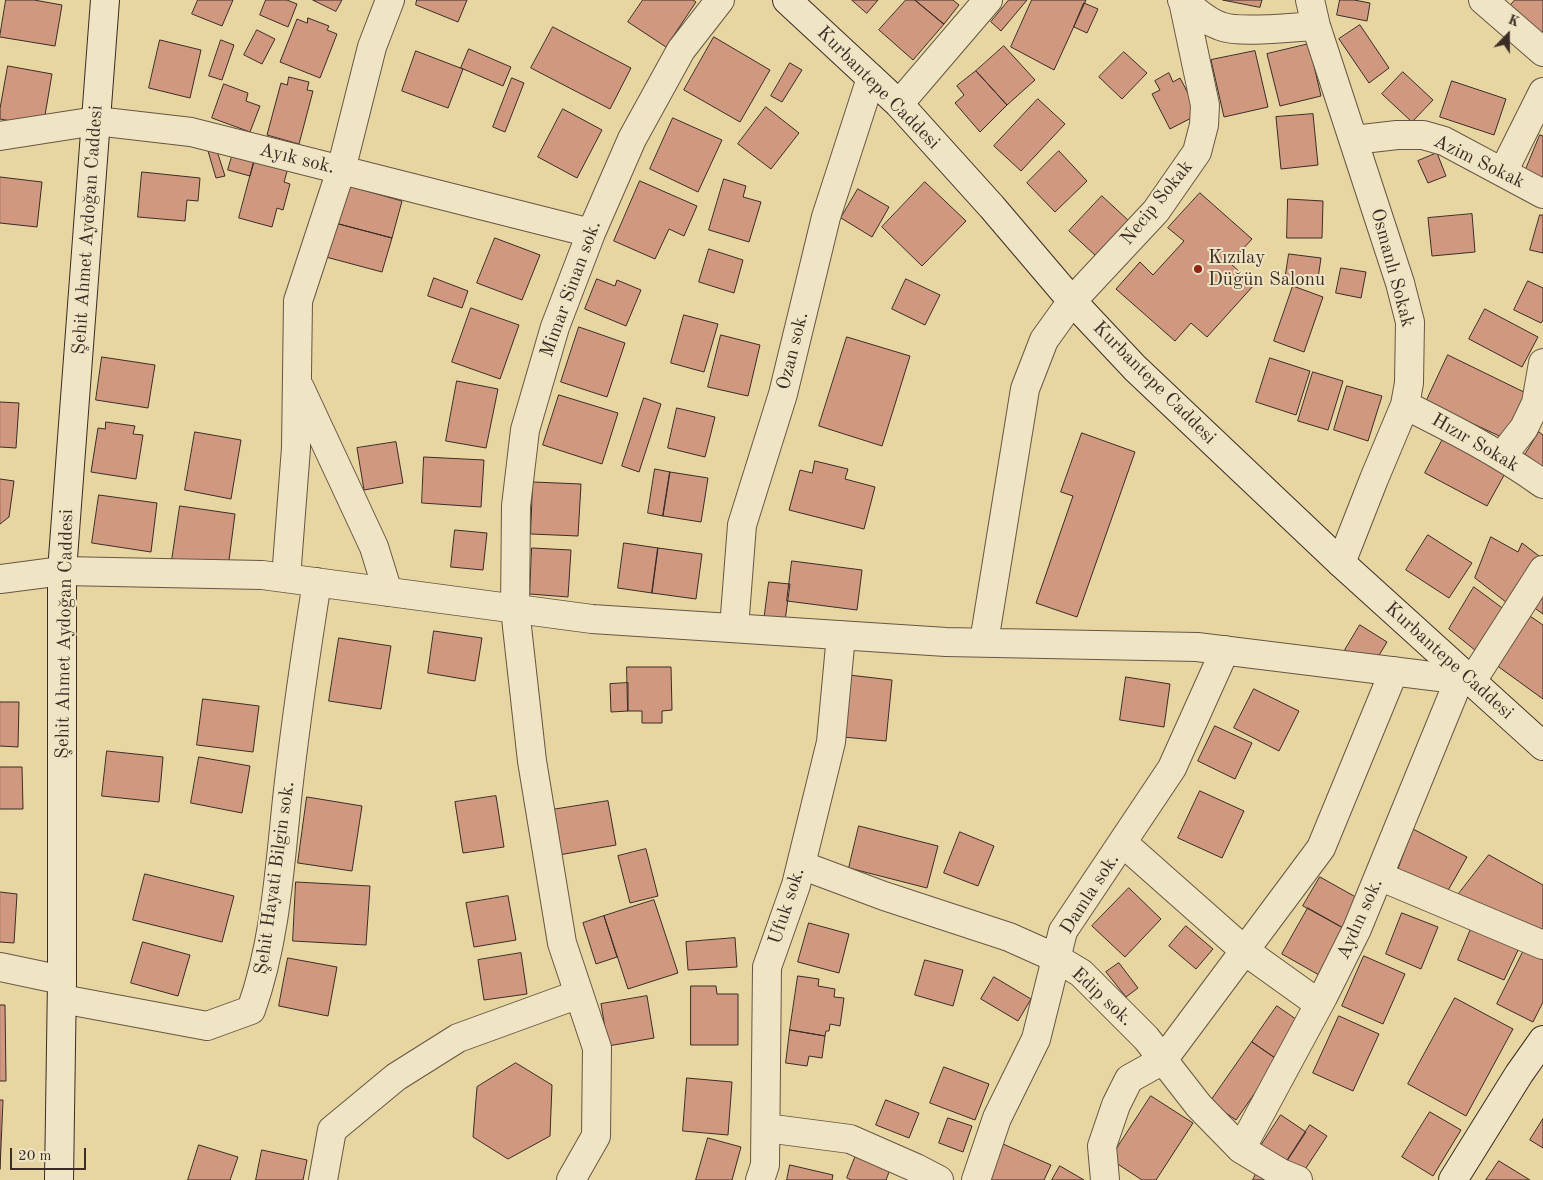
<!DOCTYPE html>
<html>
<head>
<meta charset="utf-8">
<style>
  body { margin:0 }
  #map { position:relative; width:1543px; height:1180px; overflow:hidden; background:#e7d5a2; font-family:"Old Standard TT",serif }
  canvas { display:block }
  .north { position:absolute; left:1483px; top:10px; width:50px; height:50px; -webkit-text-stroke:4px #efe4c3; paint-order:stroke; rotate:22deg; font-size:14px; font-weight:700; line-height:20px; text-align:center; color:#3b2d26 }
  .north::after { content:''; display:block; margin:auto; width:18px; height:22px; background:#3b2d26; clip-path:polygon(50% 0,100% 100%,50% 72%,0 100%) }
  .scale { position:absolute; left:10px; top:1148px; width:76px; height:22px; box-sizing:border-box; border:2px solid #3b2d26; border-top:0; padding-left:6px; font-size:15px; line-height:18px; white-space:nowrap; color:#3b2d26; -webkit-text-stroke:4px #efe4c3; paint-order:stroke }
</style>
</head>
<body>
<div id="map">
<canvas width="1543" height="1180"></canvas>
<div class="north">K</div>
<div class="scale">20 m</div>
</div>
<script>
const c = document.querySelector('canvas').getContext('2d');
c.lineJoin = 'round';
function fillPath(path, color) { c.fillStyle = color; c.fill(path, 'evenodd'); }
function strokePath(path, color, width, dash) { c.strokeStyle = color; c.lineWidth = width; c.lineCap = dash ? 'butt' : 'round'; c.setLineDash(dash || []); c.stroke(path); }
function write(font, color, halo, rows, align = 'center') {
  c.font = font + ' "Old Standard TT",serif'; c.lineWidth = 4; c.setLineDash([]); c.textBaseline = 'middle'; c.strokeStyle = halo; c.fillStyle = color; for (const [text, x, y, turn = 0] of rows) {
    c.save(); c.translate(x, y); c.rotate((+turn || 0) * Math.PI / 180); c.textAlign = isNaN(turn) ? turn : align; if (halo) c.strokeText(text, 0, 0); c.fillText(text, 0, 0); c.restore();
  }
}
const building = new Path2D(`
  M6,0H34L62,5L55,46L0,37Z
  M198,0H233L222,26L192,14Z
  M266,0H287L297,4L288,27L260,15Z
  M313,0H342L336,11Z
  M417,0H467L458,22L416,5Z
  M643,0H693L696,2L666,47L628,22Z
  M852,0H878L867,13Z
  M906,0H915L944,24L913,60L879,30Z
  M915,0H953L959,5L944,24Z
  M1009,0H1027L1001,31L991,22Z
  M1032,0H1086L1054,70L1011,47Z
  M1223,0H1262L1260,7Z
  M1340,0H1354L1370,3L1367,21L1337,15Z
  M1515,0H1543V35L1509,7Z
  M1084,3L1098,9L1087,33L1074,27Z
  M308,18L329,26L327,30L337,34L320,78L280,62L297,19L307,23Z
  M1360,25L1389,68L1369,83L1339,39Z
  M553,27L631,68L610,109L531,68Z
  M257,30L275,39L262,64L244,55Z
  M714,37L770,70L740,122L684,90Z
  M160,40L201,50L190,98L149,88Z
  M221,40L234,45L222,80L209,76Z
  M1309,44L1321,96L1280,106L1267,54Z
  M1004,46L1035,80L1007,105L976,71Z
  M469,49L511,67L503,86L461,68Z
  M416,51L463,69L448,108L402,91Z
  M1255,51L1268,107L1224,117L1211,60Z
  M1124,52L1147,73L1122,99L1099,77Z
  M790,63L802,70L782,102L771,96Z
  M8,66L52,74L43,127L0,119V109Z
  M976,71L1007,105L980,132L955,103L964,95L957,86Z
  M1403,72L1433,100L1412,122L1382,94Z
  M1169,73L1173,82L1180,78L1199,114L1170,129L1152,94L1160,90L1155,81Z
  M289,77L309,82L307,90L313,91L299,144L267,135L281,83L287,85Z
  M512,78L524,83L505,132L493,127Z
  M1452,81L1506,99L1494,135L1440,117Z
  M224,84L248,93L246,101L260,106L250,132L212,118Z
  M1038,99L1065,124L1021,171L994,146Z
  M766,107L799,133L771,169L738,144Z
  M563,109L602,130L577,178L538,157Z
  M1313,114L1318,165L1281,169L1276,117Z
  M673,118L722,140L698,192L650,169Z
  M1540,135L1543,136V181L1524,174Z
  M216,148L225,176L216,178L208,151Z
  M1059,151L1087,181L1055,212L1027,183Z
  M233,153L255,158L250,176L228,170Z
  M1437,153L1446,176L1428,183L1418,161Z
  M255,158L288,168L284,182L290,184L283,210L277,208L272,227L239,218Z
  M142,172L200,178L198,201L187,200L185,221L138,217Z
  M0,177L42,182L37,227L0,223Z
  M724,179L746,186L743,197L761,202L749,242L709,230Z
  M640,181L697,206L684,236L669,229L655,259L614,241Z
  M925,182L966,221L922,266L882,227Z
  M345,185L402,201L392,238L335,223Z
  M858,189L889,207L872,237L841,218Z
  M1200,193L1252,239L1230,263L1254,285L1207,337L1191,323L1175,341L1116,289L1140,262L1153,275L1184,241L1168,228Z
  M1102,196L1129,221L1096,256L1069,231Z
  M1288,199L1323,201L1322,238H1287Z
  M1472,214L1475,252L1432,256L1428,218Z
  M1540,215H1543V253L1530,250Z
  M335,223L392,238L382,272L326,257Z
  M495,238L540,255L522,300L477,283Z
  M709,249L743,260L734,293L699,282Z
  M1289,254L1321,258L1317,285L1285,280Z
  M1341,268L1366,272L1361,298L1336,293Z
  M434,278L468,291L462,308L428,296Z
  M597,279L615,286L617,280L641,290L626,326L585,309Z
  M906,279L940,295L925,325L892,309Z
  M1528,281L1543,288V320L1541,323L1514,310Z
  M1293,286L1323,297L1304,352L1274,341Z
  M471,308L519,325L500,379L452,362Z
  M1485,309L1538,337L1522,367L1469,339Z
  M684,315L718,324L704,372L671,363Z
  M579,327L625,343L607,397L561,382Z
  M721,335L760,345L748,396L708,387Z
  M847,337L910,356L882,446L819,426Z
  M1448,355L1530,395L1508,440L1426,402Z
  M102,357L155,365L148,408L96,400Z
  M1270,358L1310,371L1296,415L1256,402Z
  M1313,372L1343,381L1328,430L1298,421Z
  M457,381L498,389L486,448L446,441Z
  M1347,386L1382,396L1368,441L1334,430Z
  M559,395L618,413L602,464L543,445Z
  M644,398L661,404L639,472L622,466Z
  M0,402L19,403L16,448L0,447Z
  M677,408L715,417L705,457L668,448Z
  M106,422L135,426L133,434L143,435L136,479L91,472L98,428L105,429Z
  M195,432L241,440L231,499L185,490Z
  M1539,432L1543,435V477L1520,463Z
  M1082,433L1135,452L1077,617L1036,603L1073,496L1061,492Z
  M1445,435L1508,468L1487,506L1425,473Z
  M396,442L403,483L364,490L357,448Z
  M424,457L484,460L481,507L422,503Z
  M815,461L848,469L845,479L875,487L864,529L789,510L800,470L812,473Z
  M655,469L670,472L663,516L648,513Z
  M670,472L708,478L701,522L663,516Z
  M0,479L14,481L9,517L0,524Z
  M533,482L581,484L578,536L531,534Z
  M99,495L157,503L151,552L92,543Z
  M180,506L235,514L228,568L172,560Z
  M455,530L487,533L483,570L451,567Z
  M1428,535L1472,563L1449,598L1406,570Z
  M1491,537L1518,552L1522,543L1543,559L1511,606L1475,578Z
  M624,543L658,548L652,593L618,588Z
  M532,548L571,550L568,597L530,594Z
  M658,548L702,554L696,599L652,593Z
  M792,561L862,570L857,610L787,601Z
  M769,582L790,584L785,621H764Z
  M1543,583V614L1529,604Z
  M1474,587L1509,613L1481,655L1449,629Z
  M1527,614L1543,625V699L1492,662Z
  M1360,625L1387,642L1372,667L1345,650Z
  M434,631L482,638L475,681L428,673Z
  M339,638L391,646L381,709L329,701Z
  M627,667H671L672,710L662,711V723H642V711H628Z
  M849,675L892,680L886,741L843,737Z
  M1126,677L1170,684L1164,727L1120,720Z
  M628,683V711L611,712L610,684Z
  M1254,689L1299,711L1279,751L1234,728Z
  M203,699L259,706L253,752L197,745Z
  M0,702H19L18,747L0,746Z
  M1215,726L1252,743L1235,779L1198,761Z
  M107,751L163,757L159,802L102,796Z
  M199,757L250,766L242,813L191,803Z
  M0,767H22L23,809H0Z
  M1200,791L1244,811L1222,858L1178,838Z
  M496,796L504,847L463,853L455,802Z
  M307,797L362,806L352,871L298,863Z
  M608,801L616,845L553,856L545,811Z
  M859,826L938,846L927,888L849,868Z
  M1413,829L1467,857L1446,894L1398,870Z
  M960,832L994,846L978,886L944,873Z
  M646,849L658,896L630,903L618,856Z
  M1489,855L1543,885V933L1457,896Z
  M145,874L234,896L222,942L133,920Z
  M1320,877L1361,900L1345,929L1303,906Z
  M296,882L370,886L366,945L293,941Z
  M1129,888L1161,919L1125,957L1092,926Z
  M0,892L17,894L14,943L0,942Z
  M508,896L516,940L474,947L466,903Z
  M654,900L678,973L628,989L604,916Z
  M1308,908L1345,929L1319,975L1282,954Z
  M1402,913L1438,927L1421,969L1386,954Z
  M604,916L617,957L596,964L583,923Z
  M809,923L849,934L839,973L798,962Z
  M1473,924L1520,946L1504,980L1458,960Z
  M1186,926L1213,949L1196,969L1169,946Z
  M735,938L737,967L688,970L686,942Z
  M143,942L190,955L178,996L131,983Z
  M1526,946L1543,954V1002L1533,1022L1497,1004Z
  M521,953L527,994L484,1000L478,960Z
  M1364,956L1405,974L1383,1024L1342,1006Z
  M288,958L337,967L328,1016L279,1006Z
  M925,960L963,970L953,1006L915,995Z
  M1119,963L1138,988L1126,997L1106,972Z
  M798,976L819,979L818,986L835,989L834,997L844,998L840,1026L830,1024L829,1031H826L825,1036L790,1030Z
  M994,977L1031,999L1018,1021L981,999Z
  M691,986H716L717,994H738V1045H691Z
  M647,996L654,1038L608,1046L601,1004Z
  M1455,998L1513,1029L1466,1116L1408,1084Z
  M0,1005H5L6,1081H0Z
  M1277,1006L1303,1024L1278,1060L1252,1042Z
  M1339,1016L1379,1034L1353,1091L1313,1073Z
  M790,1030L825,1036L822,1058L809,1056L807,1066L786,1063Z
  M1252,1042L1278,1060L1236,1120L1210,1102Z
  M516,1063L552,1085L550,1136L508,1159L473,1137L477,1087Z
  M944,1067L989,1084L975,1120L930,1103Z
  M687,1078L732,1082L728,1135L683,1131Z
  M1151,1096L1193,1123L1156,1180H1142L1110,1159Z
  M0,1100H3L0,1169Z
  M886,1100L919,1113L909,1138L876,1125Z
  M1430,1112L1461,1130L1433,1176L1402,1157Z
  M1281,1115L1306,1132L1285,1164L1260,1147Z
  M948,1118L972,1126L963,1152L939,1143Z
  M1543,1119V1148L1530,1140Z
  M1310,1125L1327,1136L1302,1174L1285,1164Z
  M708,1138L741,1147L732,1180H696Z
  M1003,1144L1051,1165L1044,1180H987Z
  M199,1145L238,1157L230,1180H188Z
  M262,1150L307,1160L303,1180H256Z
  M858,1150L892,1164L886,1180H851L847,1178Z
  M1499,1161L1530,1180H1486Z
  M790,1165L833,1175L832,1180H787Z
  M1060,1166L1084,1180H1052Z
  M1257,1172L1273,1180H1253Z`);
const street = new Path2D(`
  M1182,0C1194,9 1205,21 1220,26C1239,34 1293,27 1316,26
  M1310,0L1316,26L1400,283L1410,322L1409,383L1405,405L1374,479L1341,563
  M1483,0L1543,52
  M899,104L988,0
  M0,136L96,121L191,132L591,233
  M1354,140L1397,135H1423L1444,141L1543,194
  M1503,172L1543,92
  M300,388L374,547L388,592
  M1405,405C1453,429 1500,453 1543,484
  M1502,456L1524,428L1536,403L1543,363
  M286,578L296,448L298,301L341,170L372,47L390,0
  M0,579L62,571L262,575L592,619L946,642L1197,647L1472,681L1543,570
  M734,628L742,525L783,394L826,217L871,78
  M984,642L1025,389L1044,340L1072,301L1156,211L1197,152L1204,125L1205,105L1183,1
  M1123,843L1245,951L1319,1004
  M801,865L884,896L1009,937L1056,958L1081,973L1146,1038L1199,1106L1241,1149L1281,1173L1298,1180
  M1379,876L1543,945
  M0,967L62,980
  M62,999L207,1026L251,1010C276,940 280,863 288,790C296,720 306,651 317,582
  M766,1128L850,1139L916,1168L939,1180
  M1241,1149L1323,997L1357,929L1459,680
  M323,1180L332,1130L396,1077L458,1038L579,994
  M571,1180L596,1136L597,1048L562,943L532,761L515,609L516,506L525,430L555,327L591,233L632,139L681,50L720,0
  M760,1180L765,1165L767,967L796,885L831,742L841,635
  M976,1180L997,1118L1036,1039L1063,931L1172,768L1225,650
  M1105,1180L1102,1146L1116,1105L1129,1079L1163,1060L1321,848L1394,671`);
const secondary = new Path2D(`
  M787,0L899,104L992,207L1072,301L1135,368L1341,563L1543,746
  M59,1180L62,980V571L105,0
  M1453,1180L1519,1074L1543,1040`);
const markers = [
  [1198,269,5,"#8f2418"]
];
const streetNames = [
  ["Kurbantepe Caddesi",878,88,45],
  ["Ayık sok.",297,159,14],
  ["Azim Sokak",1479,162,26],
  ["Necip Sokak",1157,203,-51],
  ["Şehit Ahmet Aydoğan Caddesi",88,230,-86],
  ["Osmanlı Sokak",1392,268,75],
  ["Mimar Sinan sok.",571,289,-70],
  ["Ozan sok.",793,351,-76],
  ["Kurbantepe Caddesi",1154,383,45],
  ["Hızır Sokak",1475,443,30],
  ["Şehit Ahmet Aydoğan Caddesi",65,634,-89],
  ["Kurbantepe Caddesi",1449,661,42],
  ["Şehit Hayati Bilgin sok.",275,878,-82],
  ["Damla sok.",1090,894,-57],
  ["Ufuk sok.",787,906,-72],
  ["Aydın sok.",1360,919,-66],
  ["Edip sok.",1102,997,43]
];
const poiNames = [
  ["Kızılay",1208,258],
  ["Düğün Salonu",1208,280]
];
fillPath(building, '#d19880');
strokePath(building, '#3b2d26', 1);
strokePath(street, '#665745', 30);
strokePath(secondary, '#3b2d26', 30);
strokePath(street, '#efe4c3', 28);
strokePath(secondary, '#efe4c3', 28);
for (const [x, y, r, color] of markers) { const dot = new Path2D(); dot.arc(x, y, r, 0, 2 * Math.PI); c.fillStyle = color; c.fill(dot); strokePath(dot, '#efe4c3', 2); }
write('19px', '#3b2d26', '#efe4c3', streetNames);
write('19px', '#3b2d26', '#efe4c3', poiNames, 'left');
</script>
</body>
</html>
